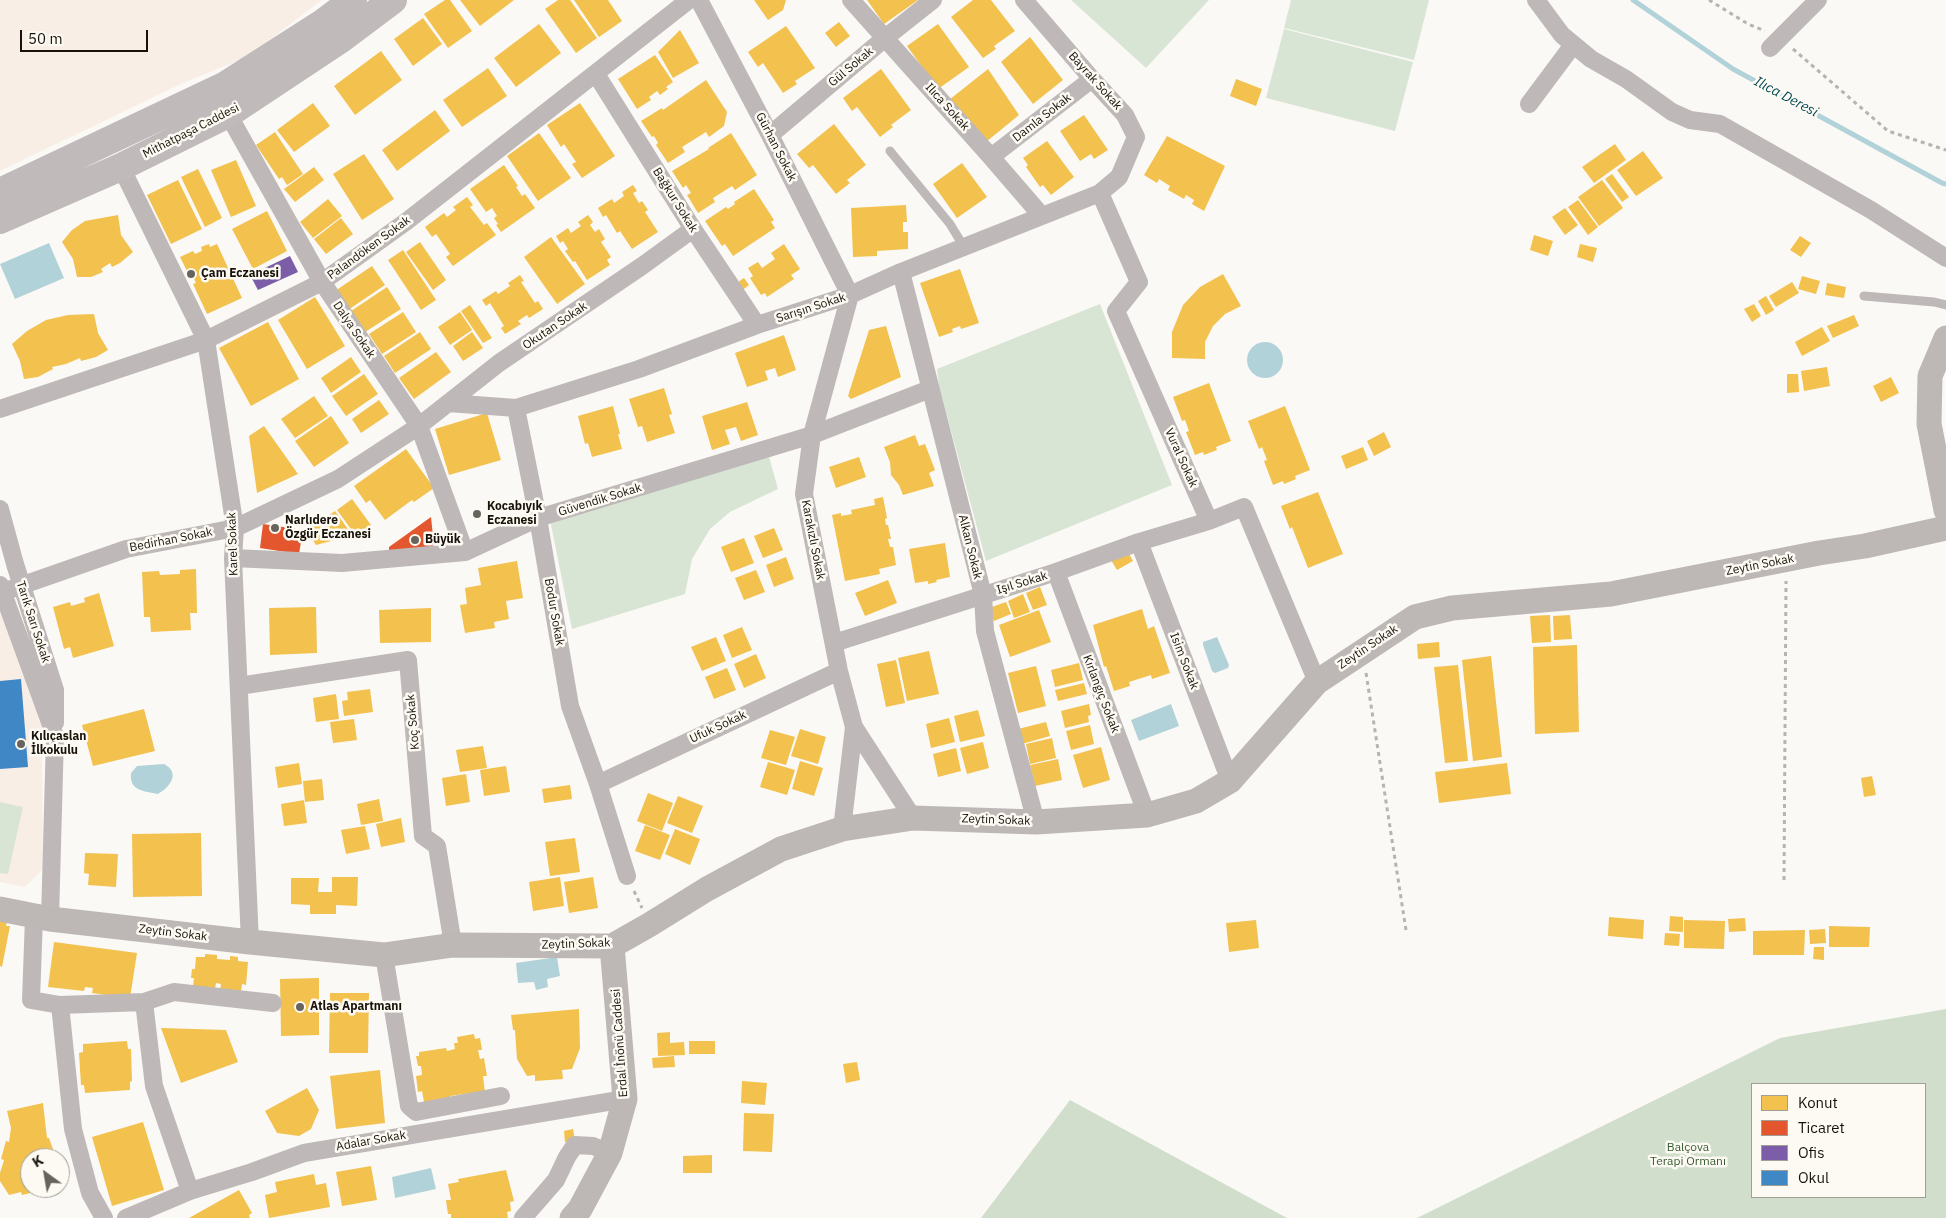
<!DOCTYPE html>
<html>
<head>
<meta charset="utf-8">
<style>
  body { margin:0 }
  #map { position:relative; width:1946px; height:1218px; overflow:hidden; background:#fbf9f6; font-family:"IBM Plex Sans",sans-serif }
  canvas { display:block }
  .legend { position:absolute; left:1751px; top:1083px; width:175px; height:115px; box-sizing:border-box; background:#fdfaf4; border:1px solid #a19e96; margin:0; padding:6px 9px; list-style:none; font-size:15px; color:#18130a }
  .legend li { display:flex; align-items:center; gap:10px; height:25px }
  .legend b { width:25px; border:1px solid #a19e96 }
  .north { position:absolute; left:20px; top:1148px; width:50px; height:50px; box-sizing:border-box; background:#fdfaf4; border:1px solid #a19e96; border-radius:50%; rotate:328deg; font-size:14px; font-weight:700; line-height:20px; text-align:center; color:#18130a }
  .north::after { content:''; display:block; margin:auto; width:18px; height:22px; background:#67645d; clip-path:polygon(50% 0,100% 100%,50% 72%,0 100%) }
  .scale { position:absolute; left:20px; top:30px; width:128px; height:22px; box-sizing:border-box; border:2px solid #18130a; border-top:0; padding-left:6px; font-size:15px; line-height:18px; white-space:nowrap; color:#18130a; -webkit-text-stroke:4px #fdfaf4; paint-order:stroke }
</style>
</head>
<body>
<div id="map">
<canvas width="1946" height="1218"></canvas>
<ul class="legend">
<li><b style="height:14px;background:#f2c14e"></b>Konut</li>
<li><b style="height:14px;background:#e4572e"></b>Ticaret</li>
<li><b style="height:14px;background:#7b5ea7"></b>Ofis</li>
<li><b style="height:14px;background:#3f88c5"></b>Okul</li>
</ul>
<div class="north">K</div>
<div class="scale">50 m</div>
</div>
<script>
const c = document.querySelector('canvas').getContext('2d');
c.lineJoin = 'round';
function fillPath(path, color) { c.fillStyle = color; c.fill(path, 'evenodd'); }
function strokePath(path, color, width, dash) { c.strokeStyle = color; c.lineWidth = width; c.lineCap = dash ? 'butt' : 'round'; c.setLineDash(dash || []); c.stroke(path); }
function write(font, color, halo, rows, align = 'center') {
  c.font = font + ' "IBM Plex Sans",sans-serif'; c.lineWidth = 5; c.setLineDash([]); c.textBaseline = 'middle'; c.strokeStyle = halo; c.fillStyle = color; for (const [text, x, y, turn = 0] of rows) {
    c.save(); c.translate(x, y); c.rotate((+turn || 0) * Math.PI / 180); c.textAlign = isNaN(turn) ? turn : align; if (halo) c.strokeText(text, 0, 0); c.fillText(text, 0, 0); c.restore();
  }
}
const education = new Path2D(`
  M0,0H322L247,57L183,83L0,171Z
  M8,613L42,714L43,869L25,887L0,882V615Z`);
const green = new Path2D(`
  M1071,0H1209L1146,68Z
  M1291,0H1429L1414,60L1284,28Z
  M1284,29L1413,62L1395,131L1266,98Z
  M1100,304L1172,485L986,561L939,386L937,369Z
  M768,453L778,489L730,512L710,529L692,559L685,594L572,629L550,520Z
  M0,802L23,807L8,874L0,873Z`);
const forest = new Path2D(`
  M1946,1009V1218H1417L1780,1038ZM1752,1084H1925V1197H1752Z
  M1070,1100L1287,1218H981Z`);
const water = new Path2D(`
  M49,243L64,278L15,299L0,264Z
  M1247 360a18 18 0 1 1 36 0a18 18 0 1 1-36 0Z
  M1217,637L1229,665L1228,668L1215,673L1212,671L1203,645V642Z
  M1171,704L1179,726L1139,741L1131,720Z
  M164,764C181,773 170,787 158,794C144,791 129,791 131,773L137,766Z
  M557,957L560,976L547,979L548,987L536,990L534,982L518,983L516,963Z
  M431,1168L436,1189L395,1198L392,1177Z`);
const homes = new Path2D(`
  M445,0H450L472,31L448,48L424,14Z
  M460,0H514L480,26Z
  M558,0H570L597,38L576,53L545,9Z
  M574,0H608L622,21L599,37Z
  M754,0H786L783,10L768,20Z
  M867,0H918L884,24Z
  M973,0H991L1015,31L994,46L996,49L983,58L951,17Z
  M423,18L442,44L413,66L394,39Z
  M839,22L850,36L836,47L825,33Z
  M539,24L561,53L516,87L494,58Z
  M938,24L969,67L938,89L907,46Z
  M786,26L815,68L795,81L797,84L783,93L763,63L758,67L748,52Z
  M680,30L699,63L673,78L658,52Z
  M1030,37L1063,80L1033,104L1001,62Z
  M381,51L402,80L355,115L334,86Z
  M655,55L673,82L666,87L668,89L660,95L657,91L649,97L651,100L637,109L618,79Z
  M488,68L507,96L462,127L443,100Z
  M881,69L911,110L891,125L893,127L880,137L857,107L852,111L843,98Z
  M988,69L1019,115L986,142L949,100Z
  M1236,79L1262,89L1256,106L1230,96Z
  M706,80L727,112L724,126L709,137L706,132L682,147L685,152L668,163L656,145L658,143L654,136L652,137L641,121L662,108L663,110Z
  M313,103L330,126L294,152L277,130Z
  M580,103L615,156L582,178L572,164L576,162L564,144L561,147L547,125Z
  M435,110L450,131L397,171L382,150Z
  M1084,115L1108,150L1094,159L1091,154L1080,161L1060,131Z
  M834,124L866,165L847,180L850,183L836,194L813,165L809,168L797,154Z
  M275,132L303,174L287,185L282,177L279,179L256,145Z
  M539,133L571,178L538,201L507,156Z
  M731,133L757,175L735,190L732,186L713,198L715,202L698,213L687,195L691,193L686,185L683,188L672,171L709,149L708,148Z
  M1167,136L1225,166L1204,211L1192,204L1194,200L1186,195L1184,199L1168,190L1170,186L1159,179L1157,183L1144,175Z
  M1047,141L1074,177L1051,195L1043,185L1040,187L1026,167L1028,165L1023,158Z
  M1615,144L1626,160L1594,183L1582,167Z
  M1643,151L1663,178L1636,196L1617,170Z
  M364,154L394,199L362,220L333,174Z
  M236,160L256,206L231,217L211,170Z
  M962,163L987,197L957,218L933,184Z
  M504,165L518,186L516,187L522,196L525,194L535,208L501,232L496,225L498,224L494,218L497,216L492,208L486,212L470,189Z
  M314,167L324,180L295,202L284,189Z
  M198,169L222,218L205,227L181,177Z
  M1612,174L1629,197L1622,202L1605,179Z
  M178,180L202,229L171,244L147,195Z
  M1602,180L1623,208L1599,226L1578,197Z
  M633,185L637,191L633,193L639,203L642,201L648,210L645,212L658,232L632,249L620,231L617,233L606,215L603,217L598,208L612,199L614,203L624,196L622,192Z
  M754,189L774,220L771,222L775,228L733,256L725,244L722,246L705,221L726,207L728,209L735,204L734,202Z
  M467,197L473,205L470,207L484,225L487,223L496,235L453,266L446,257L450,254L436,234L432,237L425,227L444,213L447,217L456,210L453,207Z
  M328,199L342,216L313,238L300,222Z
  M1578,200L1598,227L1588,235L1568,207Z
  M906,205L907,222H903V232H908V249L877,251V256L853,257L851,208Z
  M1565,208L1578,225L1565,235L1552,217Z
  M267,211L287,251L253,269L232,229Z
  M118,215L121,235L133,252L120,263L112,267L110,263L101,269L103,272L91,277H77L73,259L62,242L72,230L85,221Z
  M588,215L593,222L590,225L595,232L599,229L605,239L601,242L611,257L607,260L610,265L587,280L575,261L573,262L565,251L568,249L563,241L560,243L556,236L568,228L571,233L581,226L578,222Z
  M341,218L353,234L326,254L314,239Z
  M1534,235L1553,241L1548,256L1530,250Z
  M1800,236L1811,243L1801,257L1790,250Z
  M551,237L585,284L557,304L524,257Z
  M420,242L446,280L433,290L406,252Z
  M209,244L210,247L217,244L242,298L207,314L193,284L196,283L190,269L187,271L180,257L193,251L195,254L202,251L201,247Z
  M784,244L800,269L791,275L794,279L767,297L765,293L761,295L750,278L753,276L748,268L758,262L762,268L775,259L771,253Z
  M1580,244L1597,248L1593,262L1577,257Z
  M403,250L436,300L421,310L388,260Z
  M372,266L385,285L348,310L335,291Z
  M960,269L979,323L961,329L960,326L952,329L953,332L939,337L920,283Z
  M1223,274L1241,306L1225,314L1213,326L1205,342V359L1172,358V332L1183,305L1200,287Z
  M520,275L524,281L521,282L535,303L538,301L543,309L529,318L527,315L518,321L521,324L505,334L501,328L504,326L490,303L486,306L482,300L496,291L498,294L510,286L508,283Z
  M1802,276L1820,281L1816,294L1798,289Z
  M744,278L749,285L740,292L735,284Z
  M1792,282L1799,293L1776,307L1769,296Z
  M1827,283L1846,287L1844,298L1825,295Z
  M387,287L401,309L365,332L351,311Z
  M1766,296L1774,310L1766,315L1758,301Z
  M315,297L345,346L307,369L278,320Z
  M1754,304L1761,316L1752,322L1744,309Z
  M470,305L492,338L483,343L461,311Z
  M403,312L416,332L382,354L369,334Z
  M460,312L472,330L450,345L438,327Z
  M94,314L98,333L108,350L96,357L81,361L80,358L66,364L52,367L53,369L38,377L24,379L20,361L12,344L27,331L46,320L68,315Z
  M1854,315L1859,326L1833,338L1827,326Z
  M268,322L299,379L251,406L219,348Z
  M886,326L901,377L851,399L848,396L869,330Z
  M1822,327L1830,341L1802,356L1795,342Z
  M420,332L431,349L395,373L384,356Z
  M472,332L483,348L463,361L453,346Z
  M784,335L796,370L778,377L775,368L765,371L768,380L747,387L735,353Z
  M436,352L451,372L414,399L399,378Z
  M351,357L361,372L331,393L321,378Z
  M1827,367L1830,386L1804,391L1801,371Z
  M364,374L378,394L346,416L332,396Z
  M1787,374H1798L1799,392L1787,393Z
  M1891,377L1899,393L1881,402L1873,386Z
  M1209,383L1231,441L1216,447L1217,450L1204,455L1203,452L1195,455L1186,432L1189,431L1185,420L1182,421L1173,397Z
  M664,388L672,414L669,415L675,433L647,442L642,426L638,427L629,399Z
  M314,396L328,416L295,438L281,419Z
  M379,400L389,414L361,433L352,419Z
  M747,402L758,435L741,441L736,427L725,430L730,444L712,450L702,416Z
  M613,406L620,434H618L622,449L592,457L588,443L585,444L578,416Z
  M1285,406L1310,470L1295,476L1296,479L1284,484L1283,481L1273,485L1264,461L1267,460L1262,447L1259,449L1248,421Z
  M487,413L501,460L449,475L435,429Z
  M331,416L349,443L314,467L295,441Z
  M264,426L298,474L257,493L249,436Z
  M1384,432L1391,447L1374,456L1367,441Z
  M915,435L919,446L925,444L935,470L929,473L934,486L903,495L899,485L891,475L890,462L884,447Z
  M1363,447L1368,460L1346,469L1341,456Z
  M406,449L434,488L414,502L412,500L385,520L370,500L366,503L354,486Z
  M859,457L866,477L836,488L829,467Z
  M1318,492L1343,554L1308,568L1292,527L1290,529L1281,506Z
  M883,497L887,518L885,519L886,525H888L891,539H888L890,547H893L896,565L879,569L880,574L845,581L832,515L841,513V516L852,514L851,510L875,505L874,499Z
  M352,499L371,525L356,536L337,510Z
  M335,511L353,536L336,540L321,521Z
  M318,523L331,541L316,545L307,531Z
  M774,528L783,550L763,558L754,536Z
  M744,538L754,563L731,572L721,547Z
  M945,543L950,577L936,580L937,582L928,584V581L915,583L909,549Z
  M1127,550L1133,561L1117,570L1111,560Z
  M786,557L794,579L774,587L766,565Z
  M517,561L523,598L506,601L509,619L494,622L495,628L465,633L460,605L467,604L465,588L481,585L478,568Z
  M196,569L197,613H190L191,630L151,632L150,617H144L142,572L159,571L160,575L180,574V570Z
  M756,570L765,592L744,600L735,578Z
  M888,580L897,603L865,616L855,593Z
  M1040,587L1047,605L1033,610L1026,593Z
  M99,593L114,646L73,658L70,647L64,649L53,607L70,602L71,606L85,602L84,598Z
  M1023,594L1030,612L1014,618L1008,601Z
  M1006,602L1011,614L994,621L989,608Z
  M316,607L317,653L270,655L269,608Z
  M431,608V642L380,643L379,610Z
  M1142,609L1148,629L1154,626L1170,673L1152,679L1151,675L1129,682L1130,686L1114,691L1106,666L1104,667L1093,625Z
  M1039,610L1051,642L1010,657L999,625Z
  M1550,615L1551,642L1532,643L1530,616Z
  M1570,615L1572,639L1554,640L1553,616Z
  M742,627L752,650L732,658L723,635Z
  M716,637L726,661L702,671L691,647Z
  M1439,642L1440,657L1418,659L1417,644Z
  M1577,645L1579,732L1535,734L1533,647Z
  M929,651L939,694L907,701L898,658Z
  M756,654L766,678L744,688L734,664Z
  M1491,656L1502,757L1473,761L1462,660Z
  M896,660L905,703L886,707L877,664Z
  M1079,663L1083,680L1055,687L1051,670Z
  M1458,665L1468,761L1445,763L1434,667Z
  M1036,666L1046,706L1018,713L1008,673Z
  M727,668L736,690L714,699L705,677Z
  M1084,683L1087,694L1058,701L1055,690Z
  M370,689L373,712L344,716L342,701L348,700L347,692Z
  M336,694L339,719L316,722L313,698Z
  M1089,704L1091,715L1088,716L1089,722L1065,728L1061,711Z
  M144,709L155,751L93,766L82,725Z
  M978,710L985,736L960,742L954,716Z
  M949,718L955,742L931,748L926,724Z
  M354,719L357,740L333,743L330,722Z
  M1046,722L1050,736L1022,744L1018,729Z
  M1090,725L1094,744L1071,750L1066,731Z
  M800,729L826,737L818,764L791,756Z
  M770,730L795,737L786,765L761,758Z
  M1052,738L1056,758L1030,764L1026,744Z
  M983,742L989,768L967,774L960,748Z
  M483,746L487,768L460,772L456,750Z
  M1101,747L1110,780L1083,788L1073,755Z
  M956,748L961,771L938,777L933,754Z
  M1058,759L1062,780L1035,786L1030,765Z
  M800,761L823,768L814,796L792,789Z
  M768,762L795,770L787,795L760,787Z
  M299,763L302,784L278,788L275,767Z
  M1507,763L1511,794L1439,803L1435,772Z
  M506,766L510,792L484,796L480,770Z
  M466,774L470,802L446,806L442,778Z
  M1872,776L1876,795L1864,797L1861,778Z
  M322,779L324,800L305,802L303,781Z
  M570,785L572,799L544,803L542,789Z
  M648,793L673,803L662,831L637,821Z
  M678,796L703,806L692,833L667,823Z
  M379,799L383,821L361,825L357,804Z
  M304,800L307,823L284,826L281,804Z
  M401,818L405,842L381,847L376,824Z
  M645,825L670,835L660,860L635,851Z
  M365,826L370,849L346,854L341,830Z
  M675,829L700,839L690,865L665,854Z
  M201,833L202,896L133,897L132,834Z
  M575,838L580,872L550,876L545,842Z
  M85,853L118,854L116,887L88,885L89,874L84,873Z
  M332,877H358L357,906L336,905V914H310V905L291,904V878H319L318,892H332Z
  M560,877L564,906L533,911L529,882Z
  M593,877L598,908L569,913L564,882Z
  M1670,916L1683,917V932L1669,931Z
  M1609,917L1644,920L1643,939L1608,936Z
  M1745,918L1746,931L1729,932L1728,919Z
  M1256,920L1259,948L1229,952L1226,923Z
  M1684,920L1725,921L1724,949L1684,948Z
  M0,921L7,922L6,926H10L2,967L0,966Z
  M1829,926L1870,927L1869,947H1829Z
  M1825,929L1826,943L1810,944L1809,930Z
  M1805,930L1804,955H1753V931Z
  M1665,933L1680,934L1679,946L1664,945Z
  M54,942L137,953L130,998L92,993L93,988L85,987L84,991L48,987Z
  M1814,947H1824V960L1813,959Z
  M205,954L217,955V959L230,960V956L238,957V961L248,962L246,985L242,984L241,993L220,990L221,984L216,983L215,989L193,986L194,978H191L192,969H195L196,957H205Z
  M319,978V1035L281,1036L280,979Z
  M330,993H369L368,1053H329Z
  M579,1009L580,1048L572,1069L562,1070L563,1079L535,1081V1075L527,1076L517,1059L515,1030H513L511,1015Z
  M161,1028L226,1030L238,1062L181,1083Z
  M670,1032V1043L684,1042L685,1055L658,1056L657,1033Z
  M474,1034L475,1039L480,1038L482,1050H478L480,1059L484,1058L487,1076H483L485,1093L471,1095V1093L450,1096V1099L425,1107L422,1091L418,1092L416,1076L422,1075L421,1066H418L416,1056H419V1052L446,1048L447,1051L455,1049L454,1043H458L457,1037Z
  M127,1041L128,1049H131L132,1081L130,1082V1090L85,1093L84,1085H81L79,1053L83,1052V1044Z
  M689,1041H715V1054H689Z
  M674,1056L675,1067L653,1068L652,1058Z
  M857,1062L860,1080L846,1083L843,1064Z
  M380,1070L385,1123L336,1129L330,1076Z
  M742,1081L767,1083L765,1105L741,1103Z
  M307,1088L319,1110L311,1129L299,1136L277,1133L265,1111Z
  M43,1103L47,1138H49L55,1155H53V1158H30V1188L47,1189L22,1195L21,1192L9,1195L0,1181V1173L4,1160L1,1159L6,1141L9,1142L11,1128L7,1111Z
  M744,1113L774,1114L772,1152L743,1151Z
  M143,1122L164,1190L112,1206L92,1137Z
  M573,1129L575,1141L565,1142L564,1131Z
  M712,1155V1173H683V1156Z
  M371,1166L377,1200L342,1206L336,1172Z
  M506,1170L514,1201L510,1202L511,1211L507,1212L508,1218H451V1214H448L446,1200H451L448,1184L459,1182L458,1179Z
  M314,1174L316,1185L326,1183L330,1207L269,1218L265,1195L277,1192L275,1182Z
  M239,1190L252,1213L249,1215L250,1218H189Z`);
const shops = new Path2D(`
  M431,517L434,545L414,553L389,555V547Z
  M263,524L303,530L299,554L260,548Z`);
const offices = new Path2D(`
  M290,256L298,272L258,290L250,275Z`);
const schools = new Path2D(`
  M21,679L28,767L0,769V681Z`);
const stream = new Path2D(`
  M1633,0L1733,69L1942,183L1946,184`);
const path = new Path2D(`
  M1709,0L1748,24L1765,31
  M1793,49L1888,131L1946,150
  M1366,673L1406,930
  M1784,880L1786,581
  M634,891L642,908`);
const lane = new Path2D(`
  M890,151L950,224L964,247
  M1864,296L1934,302L1946,305`);
const street = new Path2D(`
  M699,0L770,135L850,295L812,435L804,494L839,671L854,727L842,829
  M851,0L991,157L1041,215
  M1536,0L1562,35L1591,59L1626,79L1672,112L1690,120L1720,124L1871,210L1946,258
  M1770,48L1818,0
  M596,74L693,229L757,325
  M1529,104L1573,45
  M228,114L322,282L419,426L465,552
  M770,135L885,38L933,0
  M991,157L1092,79
  M121,167L206,340L235,528L233,558L250,942
  M1100,193L1139,282L1116,311L1209,521L1244,507L1317,682
  M901,272L983,595L985,631L1036,822
  M448,403L516,408L538,518L570,706L598,784L627,876
  M516,408L639,369L757,325L850,295L901,272L1100,193L1119,177L1136,137L1125,115L1092,79L1024,0
  M0,409L206,340L322,282L407,221L689,0
  M0,509L15,564L55,690V723
  M1139,542L1230,781
  M233,558L342,563L465,552L538,518L812,435L930,389
  M1056,572L1147,815
  M0,585L55,736L50,919
  M0,593L126,549L235,528L338,479L419,426L499,363L642,266L693,229
  M834,643L1056,572L1139,542L1209,521
  M239,686L408,660L423,836L437,846L453,945
  M854,727L913,818
  M598,784L839,671
  M34,917L31,1000L60,1005L73,1129L90,1193L104,1218
  M384,955L409,1106L416,1112L501,1096
  M144,1002L154,1086L190,1191
  M60,1005L144,1002L174,992L273,1003
  M126,1218L190,1191L252,1172L304,1153L625,1099
  M523,1218L556,1180L567,1157L575,1145L593,1146L610,1153`);
const secondary = new Path2D(`
  M1946,338L1930,376L1929,424L1946,510
  M0,909L50,919L250,942L384,955L453,945L612,946L649,925L707,889L781,849L842,829L913,818L1036,822L1147,815L1196,801L1230,781L1317,682L1415,617L1452,608L1611,594L1819,553L1865,546L1946,528
  M572,1218L580,1209L610,1153L625,1099L612,946`);
const primary = new Path2D(`
  M0,192L224,86L324,22L353,0
  M0,220L121,167L228,114L341,39L393,0`);
const markers = [
  [191,274,5,"#67645d"],
  [477,514,5,"#67645d"],
  [275,528,5,"#67645d"],
  [415,540,5,"#67645d"],
  [21,744,5,"#67645d"],
  [300,1007,5,"#67645d"]
];
const streetNames = [
  ["Gül Sokak",851,67,-40],
  ["Bayrak Sokak",1095,81,48],
  ["Ilıca Sokak",947,107,48],
  ["Damla Sokak",1042,118,-38],
  ["Mithatpaşa Caddesi",191,131,-27],
  ["Gürhan Sokak",776,147,63],
  ["Bağkur Sokak",675,200,58],
  ["Palandöken Sokak",369,248,-36],
  ["Sarışın Sokak",811,308,-18],
  ["Okutan Sokak",555,326,-34],
  ["Dalya Sokak",354,330,56],
  ["Vural Sokak",1181,458,66],
  ["Güvendik Sokak",600,500,-17],
  ["Bedirhan Sokak",171,540,-11],
  ["Karakızlı Sokak",813,540,79],
  ["Karel Sokak",233,544,-92],
  ["Alkan Sokak",970,547,76],
  ["Zeytin Sokak",1760,565,-11],
  ["Işıl Sokak",1022,583,-17],
  ["Bodur Sokak",554,612,80],
  ["Tarık Sarı Sokak",33,622,72],
  ["Zeytin Sokak",1368,647,-34],
  ["Isim Sokak",1184,661,69],
  ["Kırlangıç Sokak",1101,694,69],
  ["Koç Sokak",413,722,-95],
  ["Ufuk Sokak",718,727,-25],
  ["Zeytin Sokak",996,820,2],
  ["Zeytin Sokak",173,933,7],
  ["Zeytin Sokak",576,944,-2],
  ["Erdal İnönü Caddesi",620,1043,-94],
  ["Adalar Sokak",371,1141,-10]
];
const poiNames = [
  ["Çam Eczanesi",201,274],
  ["Kocabıyık",487,507],
  ["Eczanesi",487,521],
  ["Narlıdere",285,521],
  ["Özgür Eczanesi",285,535],
  ["Büyük",425,540],
  ["Kılıçaslan",31,737],
  ["İlkokulu",31,751],
  ["Atlas Apartmanı",310,1007]
];
const parkNames = [
  ["Balçova",1688,1148],
  ["Terapi Ormanı",1688,1162]
];
const waterNames = [
  ["Ilıca Deresi",1786,97,28]
];
fillPath(education, '#f8eee6');
fillPath(green, '#d9e5d4');
fillPath(forest, '#d0decb');
fillPath(water, '#b2d2d9');
fillPath(homes, '#f2c14e');
fillPath(shops, '#e4572e');
fillPath(offices, '#7b5ea7');
fillPath(schools, '#3f88c5');
strokePath(stream, '#b2d2d9', 5);
strokePath(path, '#b6b3b2', 3, [4, 4]);
strokePath(lane, '#beb9b8', 9);
strokePath(street, '#beb9b8', 18);
strokePath(secondary, '#bdb8b6', 25);
strokePath(primary, '#c0bbba', 28);
for (const [x, y, r, color] of markers) { const dot = new Path2D(); dot.arc(x, y, r, 0, 2 * Math.PI); c.fillStyle = color; c.fill(dot); strokePath(dot, '#fdfaf4', 2); }
write('12px', '#18130a', '#fdfaf4', streetNames);
write('bold 12px', '#18130a', '#fdfaf4', poiNames, 'left');
write('12px', '#375d32', '#fdfaf4', parkNames);
write('italic 14px', '#024b57', '#fdfaf4', waterNames);
</script>
</body>
</html>
